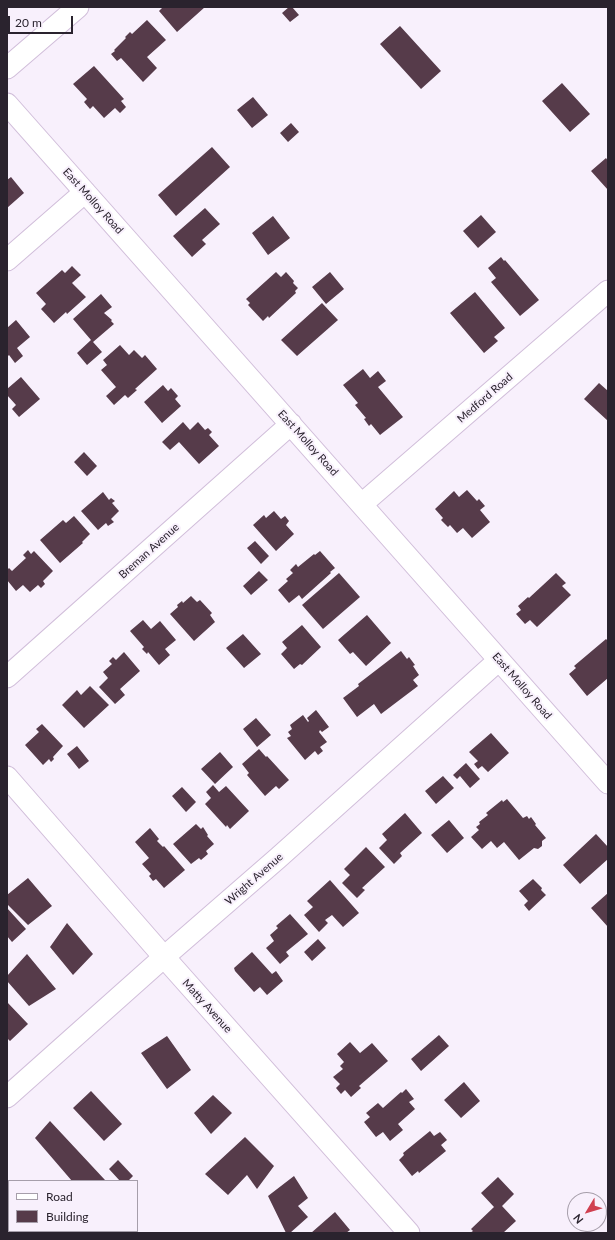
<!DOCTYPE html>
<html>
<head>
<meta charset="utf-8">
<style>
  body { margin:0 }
  #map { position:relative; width:615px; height:1240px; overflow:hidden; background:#f8f0fc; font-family:Lato,sans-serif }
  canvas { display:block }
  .frame { position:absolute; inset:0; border:8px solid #2a232e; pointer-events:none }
  .legend { position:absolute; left:8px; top:1180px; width:130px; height:52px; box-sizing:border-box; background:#f8f0fc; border:1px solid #a69eaa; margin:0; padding:5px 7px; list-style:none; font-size:12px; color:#2a232e }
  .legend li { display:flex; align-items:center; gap:8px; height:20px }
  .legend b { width:20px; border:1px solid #a69eaa }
  .north { position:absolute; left:567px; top:1192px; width:40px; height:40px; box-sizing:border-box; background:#f8f0fc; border:1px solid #a69eaa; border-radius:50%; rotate:232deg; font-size:11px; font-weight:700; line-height:16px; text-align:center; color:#2a232e }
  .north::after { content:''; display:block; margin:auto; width:14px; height:18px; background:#d04050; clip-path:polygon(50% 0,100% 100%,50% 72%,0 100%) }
  .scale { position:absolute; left:8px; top:16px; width:65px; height:18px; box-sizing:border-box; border:2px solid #2a232e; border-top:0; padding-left:5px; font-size:12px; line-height:14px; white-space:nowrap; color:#2a232e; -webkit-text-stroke:3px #f8f0fc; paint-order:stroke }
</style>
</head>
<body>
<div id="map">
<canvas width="615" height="1240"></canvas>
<div class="frame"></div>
<ul class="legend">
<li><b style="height:5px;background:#fff"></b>Road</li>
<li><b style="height:11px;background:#563b4a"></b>Building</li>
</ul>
<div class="north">N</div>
<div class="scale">20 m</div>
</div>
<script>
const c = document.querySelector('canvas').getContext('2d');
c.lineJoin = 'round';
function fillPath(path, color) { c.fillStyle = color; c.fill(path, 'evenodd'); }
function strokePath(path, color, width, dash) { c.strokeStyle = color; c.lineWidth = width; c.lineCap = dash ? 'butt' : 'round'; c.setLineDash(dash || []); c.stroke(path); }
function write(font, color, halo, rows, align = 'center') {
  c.font = font + ' Lato,sans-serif'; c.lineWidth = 4; c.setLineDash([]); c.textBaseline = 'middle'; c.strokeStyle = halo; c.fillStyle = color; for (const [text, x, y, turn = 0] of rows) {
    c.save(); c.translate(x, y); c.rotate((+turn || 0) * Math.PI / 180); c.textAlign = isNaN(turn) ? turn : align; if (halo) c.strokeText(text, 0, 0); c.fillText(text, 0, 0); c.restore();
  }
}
const building = new Path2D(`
  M163,7H205L177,32L159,11Z
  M289,7H292L299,15L290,22L282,13Z
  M147,20L166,40L147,57L157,68L143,82L121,58L117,61L111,54L115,51L114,50L126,38L125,37L130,32L132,34Z
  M400,26L441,71L421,89L380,44Z
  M94,66L124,99L121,101L126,107L120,113L115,108L104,118L93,106L90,109L84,102L87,99L73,84Z
  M562,83L590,114L570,132L542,101Z
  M253,97L268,115L252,128L237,110Z
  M291,123L299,132L288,142L280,133Z
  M212,147L230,167L176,216L158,195Z
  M606,158L608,161V190L591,171Z
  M11,177L24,193L7,208V180Z
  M205,208L220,224L202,240L206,244L192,257L173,236Z
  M481,215L496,232L478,248L463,231Z
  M273,216L290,238L268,255L252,233Z
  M501,257L504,261L505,260L539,300L520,316L491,282L496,278L488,268Z
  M72,266L81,275L72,283L86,297L67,314L66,312L54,323L41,309L46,304L36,293L62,270L65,273Z
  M276,272L281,277L286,272L294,281L293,283L298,288L295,291L296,293L269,318L268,316L263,321L248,305L250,303L246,299Z
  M330,272L344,289L326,304L312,287Z
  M475,292L505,328L494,337L498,341L484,353L450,313Z
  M101,294L112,307L104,313L112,320L111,321L114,324L93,342L102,352L87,365L77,353L91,340L73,319Z
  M322,303L338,320L297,356L281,340Z
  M16,320L30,337L17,348L23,356L15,363L9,355L7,357V328Z
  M120,345L129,355L134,350L142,358L145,355L157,369L135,389L137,390L128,398L125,395L114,405L106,396L116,387L101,370L107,365L103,360Z
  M363,369L370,378L378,371L386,381L378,387L403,417L380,435L371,424L369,426L364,419L366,418L355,405L358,403L343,385Z
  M21,377L40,399L19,417L12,409L16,405L7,395V389Z
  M599,383L608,391V421L584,399Z
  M163,385L168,391L171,388L178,396L175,399L181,406L162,423L144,402Z
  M183,422L190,430L198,422L205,430L208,428L212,432L209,435L219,446L199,464L179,442L170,450L162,442Z
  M84,452L97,466L87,476L74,462Z
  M467,490L477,501L479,499L485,506L480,510L490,522L472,538L463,528L457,533L450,525L448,527L441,520L443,518L435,509L454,491L459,497Z
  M103,492L109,500L111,498L115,501L112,503L119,511L111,519L114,522L108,526L106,523L98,530L81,511Z
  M274,511L281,519L285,516L289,521L286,525L294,534L276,551L253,525L264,515L266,518Z
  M74,516L90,534L82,542L83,543L60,563L40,540L63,520L66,523Z
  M255,541L269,556L261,564L247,548Z
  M28,550L31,554L34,551L53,571L43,581L45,584L41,588L38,585L30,592L23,585L16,591L7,580V570L9,568L12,571L26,558L23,555Z
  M320,551L335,568L330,572L331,573L302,599L299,595L289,603L278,590L288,581L286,579L293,573L290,570L296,564L298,567L314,554L315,555Z
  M259,571L268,580L251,595L243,586Z
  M339,573L360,597L323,629L302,605Z
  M556,573L566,583L562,586L571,595L537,627L530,620L525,624L516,614L521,610L518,606L528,597L529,598Z
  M191,596L197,602L200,600L212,613L210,615L215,622L194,641L170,614L178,607L177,605L182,601L183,603Z
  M367,615L391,643L366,666L353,652L350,654L338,640Z
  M143,620L151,629L160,621L176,640L165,649L170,655L159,665L148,652L147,654L142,649L144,647L130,631Z
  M302,625L321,647L302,665L300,664L294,669L281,654L287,648L282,642Z
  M243,634L261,654L244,668L226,648Z
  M606,639L608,641V678L587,696L569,674L576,668L574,666Z
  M401,651L407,659L409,657L415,665L413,666L419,675L413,680L418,686L381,714L374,704L357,717L343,698L359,686L358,684Z
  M124,652L140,671L120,689L125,695L115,704L99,687L108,678L103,672L112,664L109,661L113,657L116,660Z
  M90,686L109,705L84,728L62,705L77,690L81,695Z
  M316,710L329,727L322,732L320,730L319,732L327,742L320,747L323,751L318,755L315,751L305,760L287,738L291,736L288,732L292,729L290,725L303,715L308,722L309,721L307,718Z
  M256,718L271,735L257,747L243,729Z
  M42,724L63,746L53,757L54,759L51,762L49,759L43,765L25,745L39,732L36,729Z
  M491,733L509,753L488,772L482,766L478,769L474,764L478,761L469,752Z
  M77,746L89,761L79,769L67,754Z
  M259,749L266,757L267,756L289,780L279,789L276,786L265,796L247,775L249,773L242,764Z
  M220,752L233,767L215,784L201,769Z
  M466,763L480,779L470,788L460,776L457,779L453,775Z
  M443,776L454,788L436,804L425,791Z
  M213,785L219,792L226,786L249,811L230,829L227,825L226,827L205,804L211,798L206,792Z
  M182,787L196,802L186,812L172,796Z
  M507,799L523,818L527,816L529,819L531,817L536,824L535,825L546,838L542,841V846L538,849L534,848L519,860L504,842L497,848L491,841L482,849L471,837L479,830L476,827L480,824L479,822L488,815L486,813L502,800L503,802Z
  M405,813L422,833L400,853L402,856L394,864L379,848L387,840L382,834Z
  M449,820L464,838L447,853L431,835Z
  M196,824L201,829L203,827L208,835L207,836L214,844L206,851L208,854L201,860L199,858L191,864L173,844Z
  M150,828L159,839L157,841L163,847L164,846L185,870L164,888L156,879L153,881L149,876L151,874L142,864L149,858L135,842Z
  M596,834L608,847V859L580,884L563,865Z
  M366,847L385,867L362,888L365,890L357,898L342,883L350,875L344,869Z
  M28,878L52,906L28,925L7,904V895Z
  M533,879L542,888L541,890L546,895L529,911L524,905L528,901L519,891Z
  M330,880L359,913L343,927L332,915L325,920L328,923L319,932L304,915L313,907L307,901Z
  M608,893V927L591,908Z
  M7,908L26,929L12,942L7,936Z
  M290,914L308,934L286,952L289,956L280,964L266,948L274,941L270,935L278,928L276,926Z
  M67,923L93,954L73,975L50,947Z
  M318,939L326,948L312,961L304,952Z
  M252,952L272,974L276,971L283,981L267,995L260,987L254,992L235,971L234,968Z
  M27,954L56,989L29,1006L7,981V976Z
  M7,1002L28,1024L10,1041L7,1038Z
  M439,1035L449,1046L421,1071L411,1059Z
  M167,1036L191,1070L167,1089L141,1053Z
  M350,1042L360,1053L372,1043L388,1061L359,1086L361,1088L351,1097L345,1090L341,1094L336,1088L340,1084L333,1077L343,1069L340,1066L344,1062L337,1054Z
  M464,1082L480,1101L461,1118L444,1100Z
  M406,1089L414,1099L409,1102L415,1109L398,1124L403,1130L390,1141L383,1132L376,1137L364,1122L370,1117L366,1113L378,1103L383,1108L401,1092L402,1093Z
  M91,1091L122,1124L104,1141L73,1108Z
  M213,1095L232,1113L211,1134L194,1113Z
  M50,1121L105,1180L104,1181H72L35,1138Z
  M430,1131L434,1136L440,1132L447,1140L441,1145L446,1151L419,1173L418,1171L412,1176L399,1160L404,1155L403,1153Z
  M245,1137L274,1166L257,1189L247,1175L228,1195L205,1174Z
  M118,1160L133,1176L128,1181H120L109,1169Z
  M294,1176L308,1198L298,1206L308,1217L290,1233H286L268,1196Z
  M498,1177L514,1194L502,1206L516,1221L503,1233H470L473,1231L471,1229L494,1207L481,1193Z
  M335,1212L350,1230L346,1233H311Z
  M37,1231H60L58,1233H39Z`);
const minor = new Path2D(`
  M7,68L78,7
  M7,104L608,783
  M7,260L85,192
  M362,504L608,291
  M7,677L291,424
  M7,777L164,957L409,1233
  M7,1097L164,957L278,858L499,660`);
const streetNames = [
  ["East Molloy Road",93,201,48],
  ["Medford Road",485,398,-41],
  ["East Molloy Road",308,443,48],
  ["Breman Avenue",149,551,-42],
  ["East Molloy Road",522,686,49],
  ["Wright Avenue",254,879,-41],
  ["Matty Avenue",207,1006,48]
];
fillPath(building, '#563b4a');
strokePath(minor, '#d1beda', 23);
strokePath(minor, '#fff', 21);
write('11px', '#2a232e', '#f8f0fc', streetNames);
</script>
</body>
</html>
